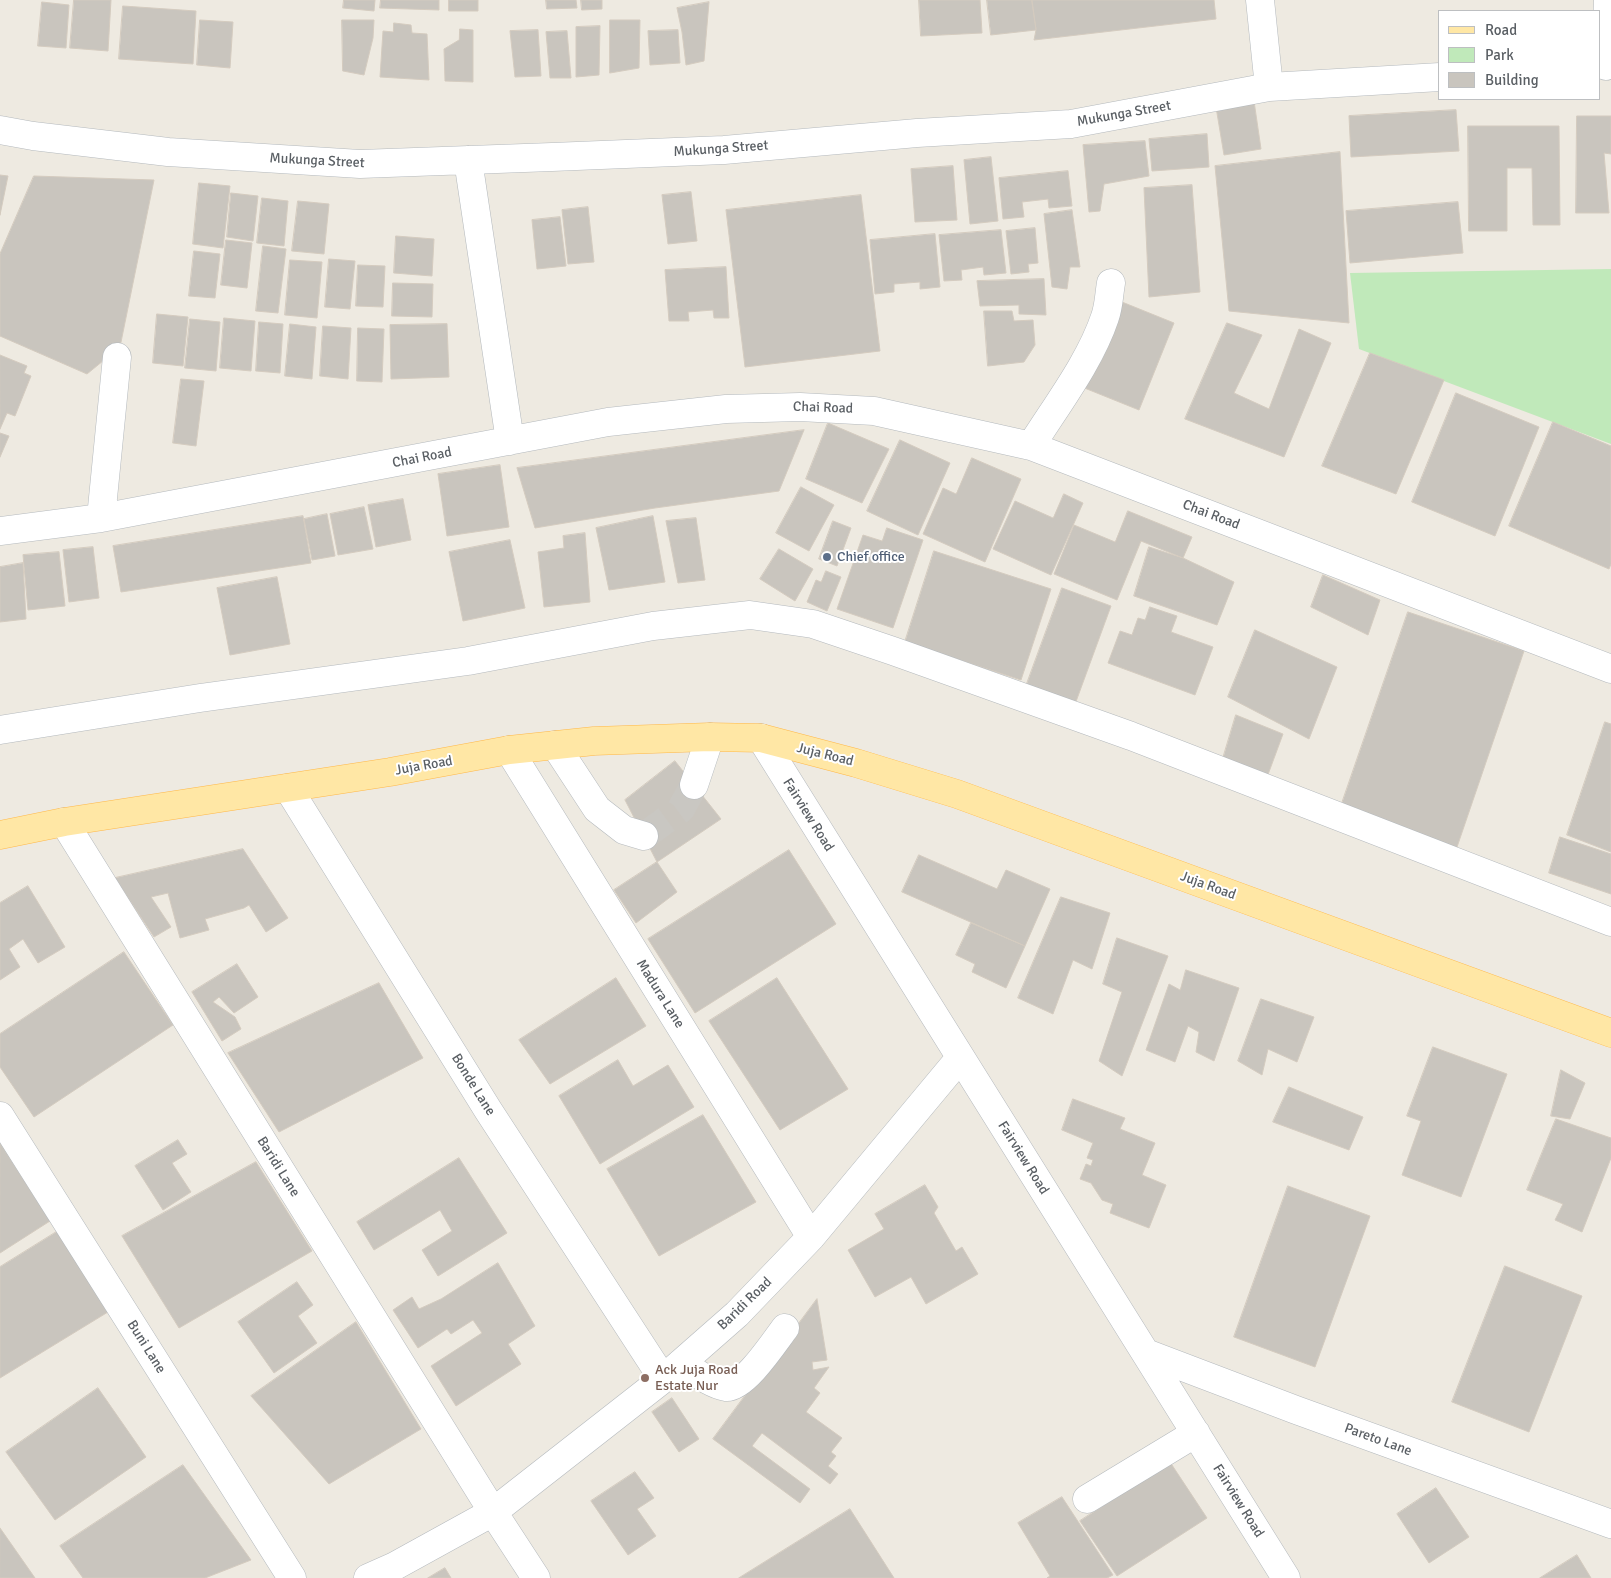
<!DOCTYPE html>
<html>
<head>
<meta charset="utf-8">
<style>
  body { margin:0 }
  #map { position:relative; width:1611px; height:1578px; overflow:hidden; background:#eeeae1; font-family:Signika,sans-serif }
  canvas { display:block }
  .legend { position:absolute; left:1438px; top:10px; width:162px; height:90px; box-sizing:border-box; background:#fff; border:1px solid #bdbfc1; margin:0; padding:6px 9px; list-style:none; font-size:15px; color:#5a5f64 }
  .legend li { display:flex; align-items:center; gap:10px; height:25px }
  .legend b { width:25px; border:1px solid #bdbfc1 }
</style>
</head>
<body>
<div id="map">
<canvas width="1611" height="1578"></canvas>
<ul class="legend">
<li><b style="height:6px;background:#ffe7a5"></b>Road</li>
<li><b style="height:14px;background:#c0e9ba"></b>Park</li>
<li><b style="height:14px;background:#c9c5be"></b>Building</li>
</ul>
</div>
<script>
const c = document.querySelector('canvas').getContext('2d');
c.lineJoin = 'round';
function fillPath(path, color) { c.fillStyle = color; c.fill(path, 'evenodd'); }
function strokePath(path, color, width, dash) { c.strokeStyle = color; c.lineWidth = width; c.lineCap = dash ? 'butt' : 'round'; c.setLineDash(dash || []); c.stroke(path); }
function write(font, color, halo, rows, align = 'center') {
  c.font = font + ' Signika,sans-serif'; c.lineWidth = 4; c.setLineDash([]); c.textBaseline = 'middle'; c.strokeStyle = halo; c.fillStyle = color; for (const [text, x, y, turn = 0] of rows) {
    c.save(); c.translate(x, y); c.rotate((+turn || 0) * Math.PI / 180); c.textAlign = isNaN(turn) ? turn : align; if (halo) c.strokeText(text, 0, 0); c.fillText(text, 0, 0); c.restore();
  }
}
const green = new Path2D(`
  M1611,269V444L1359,349L1350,273Z`);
const building = new Path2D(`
  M74,0H111L108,51L70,48Z
  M344,0H375L374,11L343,8Z
  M381,0H439V10L380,8Z
  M449,0H478V11H449Z
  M546,0H576L577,8L547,9Z
  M581,0H602V9L582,10Z
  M919,0H980L982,33L921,36Z
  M987,0H1032L1036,30L991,35Z
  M1032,0H1214L1216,19L1034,40L1036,30Z
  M42,2L69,5L66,48L38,46Z
  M709,2L704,61L686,65L682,32L677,8Z
  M123,6L196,11L193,64L119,59Z
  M200,20L233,22L230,68L197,65Z
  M342,20H374L373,38L364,75L343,71Z
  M610,20H640L639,68L610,73Z
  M394,23L411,25L412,33L427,34L429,80L380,77L383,31L393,32Z
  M600,26L599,75L576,77V27Z
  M460,29L473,30V82L445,81L444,49L459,40Z
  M538,30L541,76L515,77L510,31Z
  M678,30L680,63L650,65L648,31Z
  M567,31L571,78H550L546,32Z
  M1254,101L1261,149L1224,155L1216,107Z
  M1456,110L1459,151L1351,157L1349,116Z
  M1577,116H1611V154L1604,153L1609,213H1576Z
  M1468,126H1559L1560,225H1533L1532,168H1507V231H1469Z
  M1207,134L1209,167L1152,171L1149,139Z
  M1145,141L1149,176L1104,184L1100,211L1089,212L1083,145Z
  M1340,152L1349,323L1229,311L1215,166Z
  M991,157L998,221L970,224L964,160Z
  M953,166L957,220L915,222L911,169Z
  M1068,171L1072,206L1049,208L1048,199L1022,202L1024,217L1003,219L999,178Z
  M0,175L8,176L0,215Z
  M34,176L154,180L120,347L87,374L0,336V254Z
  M199,183L230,186L223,248L193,244Z
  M1192,185L1200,292L1149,297L1144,188Z
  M691,192L697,241L668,244L662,195Z
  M231,193L258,196L253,241L227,237Z
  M861,195L880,351L745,367L726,210Z
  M262,198L288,201L284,246L257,243Z
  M298,201L329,204L324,254L292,251Z
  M1458,202L1463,253L1350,263L1346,211Z
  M588,207L594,262L568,264L562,210Z
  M1072,210L1080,267H1070L1067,289L1052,287L1044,214Z
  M560,217L566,266L537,269L532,220Z
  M1035,228L1038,263L1028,264L1029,272L1011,274L1006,231Z
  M1001,230L1006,273L984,275L983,267L961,270L962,280L944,281L939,235Z
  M935,234L940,287L920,289V282L894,284V292L875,294L870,240Z
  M396,236L434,239L432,276L394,273Z
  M226,240L252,243L247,288L221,285Z
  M263,246L286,249L278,313L256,311Z
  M194,251L220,254L215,298L189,296Z
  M329,259L355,261L350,309L325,307Z
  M290,260L322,262L317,318L285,315Z
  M358,265L385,266L383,307L356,306Z
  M726,267L729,318H714L713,310L688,312L689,321H669L665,270Z
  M1044,279L1046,315L1019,314V305L980,306L977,281Z
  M393,283L433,284L432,317L392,316Z
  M1117,300L1174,323L1139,410L1082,387Z
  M984,311H1012L1014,321L1033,320L1035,345L1024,362L988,366Z
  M157,314L188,317L183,366L153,363Z
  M224,318L255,321L251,371L220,368Z
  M190,319L220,322L216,371L185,368Z
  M259,322L283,324L280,373L256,371Z
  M1227,323L1262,335L1234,393L1269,409L1299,329L1331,343L1284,457L1185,419Z
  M290,324L316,327L312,379L285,376Z
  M447,324L449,377L391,379L390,325Z
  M323,326L351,328L348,379L320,376Z
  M358,328L384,329L382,382L357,381Z
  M1370,353L1444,380L1396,494L1322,466Z
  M0,355L27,366L24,373L31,376L15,416L7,413L0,429Z
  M181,379L204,381L196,446L173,443Z
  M1456,393L1539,427L1495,536L1412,502Z
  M1553,422L1611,446V564L1609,569L1509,526Z
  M828,423L889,449L862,503L806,479Z
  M804,430L779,491L655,508L535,528L517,468Z
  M0,433L9,436L0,457Z
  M900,440L950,463L918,535L867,511Z
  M972,458L1021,479L985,562L923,534L943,488L956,494Z
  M500,465L509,527L447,536L438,474Z
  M801,487L834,505L809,551L776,533Z
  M1064,494L1083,503L1051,575L993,549L1015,501L1053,518Z
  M403,499L411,540L376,547L368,505Z
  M364,507L373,549L338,555L330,514Z
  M1128,511L1192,537L1183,558L1141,541L1117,600L1054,574L1074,525L1115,542Z
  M327,514L335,556L312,560L304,519Z
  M303,516L311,563L121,592L113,546Z
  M653,516L665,582L609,590L596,528Z
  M696,518L705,580L678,583L666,521Z
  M833,521L851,528L837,566L819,559Z
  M887,528L923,540L893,628L837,609L863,535L882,541Z
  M585,533L590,602L544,607L538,552L564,548L563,536Z
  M510,540L525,608L463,621L449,552Z
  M93,547L99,598L69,602L63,550Z
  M1149,547L1183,558L1234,582L1217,625L1134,596Z
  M779,549L813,569L795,601L760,579Z
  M934,551L1051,589L1021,680L905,642Z
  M59,552L65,606L28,610L23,555Z
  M23,563L26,619L0,622V567Z
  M826,571L841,577L827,611L807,602L816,580L821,582Z
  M1323,575L1380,600L1368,635L1311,607Z
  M277,577L290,644L230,655L217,588Z
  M1062,588L1111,606L1074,707L1025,689Z
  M1150,607L1177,616L1171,632L1213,647L1195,695L1108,663L1120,631L1132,635L1138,618L1145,620Z
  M1408,612L1524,651L1456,850L1340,809Z
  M1255,630L1337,667L1309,739L1228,697Z
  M1236,715L1283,734L1266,780L1221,765Z
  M1605,722L1611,724V852L1567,835Z
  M675,761L721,819L657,862L625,800Z
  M1560,837L1611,854V894L1549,873Z
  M243,849L288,918L266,932L249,905L244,908L205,919L209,930L180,938L168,893L151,897L171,927L154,937L115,878Z
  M789,850L836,924L695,1013L648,939Z
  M919,855L997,889L1006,870L1050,889L1025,946L902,892Z
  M657,862L677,892L636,923L614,890Z
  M28,886L65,947L38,963L23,939L9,949L20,967L0,980V903Z
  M1061,897L1110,913L1092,969L1073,960L1053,1014L1018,998Z
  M971,923L1025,946L1006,988L972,972L975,964L956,955Z
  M1117,938L1168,956L1122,1076L1099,1061L1122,992L1103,984Z
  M124,952L173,1025L34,1117L0,1067V1034Z
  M237,964L258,997L234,1013L219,997L213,1002L235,1017L241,1029L222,1041L192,992Z
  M1186,970L1239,988L1214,1061L1196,1052L1199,1032L1188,1026L1175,1062L1146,1050L1169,984L1180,990Z
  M616,978L646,1026L550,1084L519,1040Z
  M777,978L848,1089L780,1130L709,1021Z
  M379,983L423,1058L279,1132L228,1053Z
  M1261,999L1314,1017L1297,1062L1268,1049L1262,1075L1238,1061Z
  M1433,1047L1507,1074L1461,1197L1402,1175L1421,1121L1407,1116Z
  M618,1060L633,1086L668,1065L694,1107L600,1164L559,1096Z
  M1561,1070L1585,1083L1570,1119L1551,1116Z
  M1289,1087L1363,1117L1349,1150L1273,1122Z
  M1073,1099L1125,1118L1120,1129L1155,1143L1142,1175L1166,1185L1149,1228L1110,1213L1113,1204L1102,1200L1091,1183L1080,1179L1086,1164L1091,1166L1093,1160L1087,1158L1093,1143L1062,1130Z
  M703,1115L756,1202L659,1256L607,1169Z
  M1556,1119L1611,1138V1158L1582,1232L1555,1220L1563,1204L1527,1190Z
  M178,1140L187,1154L172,1163L191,1192L163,1210L135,1166Z
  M0,1143L50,1221L0,1253Z
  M459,1158L507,1233L438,1276L422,1250L452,1231L440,1210L374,1250L357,1222Z
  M256,1162L312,1251L179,1328L122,1236Z
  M925,1185L938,1207L934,1213L956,1251L962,1247L978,1274L926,1304L911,1277L875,1297L848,1250L884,1229L875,1214Z
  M1288,1186L1370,1216L1315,1367L1234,1337Z
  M58,1231L108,1312L0,1378V1267Z
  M498,1263L535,1326L508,1344L521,1364L456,1406L431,1366L482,1333L473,1320L451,1334L447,1329L418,1348L393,1310L412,1297L419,1309L441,1299Z
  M1505,1266L1582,1296L1529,1432L1452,1402Z
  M297,1282L313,1305L298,1316L317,1343L274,1373L238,1322Z
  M817,1299L827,1360L812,1362L813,1370L829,1367L814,1388L820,1393L806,1412L842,1438L831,1452L836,1456L828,1466L838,1474L830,1484L762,1433L752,1446L810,1489L800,1503L713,1439Z
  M356,1322L421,1429L329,1484L251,1396Z
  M98,1388L146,1457L55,1520L6,1452Z
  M672,1398L699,1439L679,1452L652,1412Z
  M1170,1462L1207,1518L1117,1576L1080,1521Z
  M183,1465L251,1560L205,1578H83L60,1546Z
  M635,1472L654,1498L637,1509L656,1536L628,1555L591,1501Z
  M1436,1488L1469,1537L1429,1563L1397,1514Z
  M1062,1497L1113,1575L1107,1578H1047L1050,1576L1018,1523Z
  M850,1509L894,1578H739Z
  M0,1528L35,1578H0Z
  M1577,1555L1591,1578H1540Z
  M445,1568L451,1578H428Z`);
const minorTunnel = new Path2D(`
  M644,836L681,809L694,785`);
const minor = new Path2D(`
  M1260,0L1269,87
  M1606,66L1608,0
  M0,130L33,136L168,152L360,164L552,157L724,150L917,133L1071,124L1269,87L1440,77
  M468,160L510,441
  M1031,446C1056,406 1090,362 1105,317C1109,306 1109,294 1111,283
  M101,518L117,357
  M0,531L101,518L608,422L726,409L800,407L874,411L1031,446L1611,669
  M0,730L200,698L468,661L653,626L750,615L813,624L893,651L1131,736L1611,922
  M761,738L1286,1578
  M555,745L597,809L624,830L644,836
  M509,750L811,1237
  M694,785L710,737
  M288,788L488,1110L663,1379
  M64,822L493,1512L536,1578
  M0,1116L292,1578
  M1146,1353L1296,1410L1611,1524
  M681,1363C694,1371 710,1384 726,1387C744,1389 775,1341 785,1328
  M1087,1499L1196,1433
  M368,1578L395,1566L493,1512L663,1379L737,1314L811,1237L960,1058`);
const major = new Path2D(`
  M0,835L64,822L390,772L509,750L594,741L710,737L761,738L856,763L957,794L1611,1033`);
const markers = [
  [827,557,5,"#5c6f8a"],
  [645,1378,5,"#8d6e63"]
];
const streetNames = [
  ["Mukunga Street",1124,114,-10],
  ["Mukunga Street",721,149,-4],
  ["Mukunga Street",317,161,3],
  ["Chai Road",823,408,2],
  ["Chai Road",422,458,-11],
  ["Chai Road",1211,515,21],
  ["Juja Road",825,755,14],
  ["Juja Road",424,766,-10],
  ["Fairview Road",808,815,58],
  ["Juja Road",1208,886,20],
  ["Madura Lane",660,994,58],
  ["Bonde Lane",473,1085,58],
  ["Fairview Road",1023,1158,58],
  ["Baridi Lane",278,1167,58],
  ["Baridi Road",745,1304,-44],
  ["Buni Lane",146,1347,58],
  ["Pareto Lane",1378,1440,20],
  ["Fairview Road",1238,1501,58]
];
const serviceNames = [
  ["Chief office",837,557]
];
const educationNames = [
  ["Ack Juja Road",655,1370],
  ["Estate Nur",655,1386]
];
fillPath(green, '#c0e9ba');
fillPath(building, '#c9c5be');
strokePath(building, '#d4cbbf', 1);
strokePath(minorTunnel, '#c9c7c2', 28, [28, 14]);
strokePath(minor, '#b4b9bd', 29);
strokePath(major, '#ffb849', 29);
strokePath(minor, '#fff', 28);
strokePath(major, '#ffe7a5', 28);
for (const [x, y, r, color] of markers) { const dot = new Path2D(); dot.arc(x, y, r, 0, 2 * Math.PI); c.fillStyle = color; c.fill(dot); strokePath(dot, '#fff', 2); }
write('14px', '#5a5f64', '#fff', streetNames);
write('14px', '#4e5e75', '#fff', serviceNames, 'left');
write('14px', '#785e54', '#fff', educationNames, 'left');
</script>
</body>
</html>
